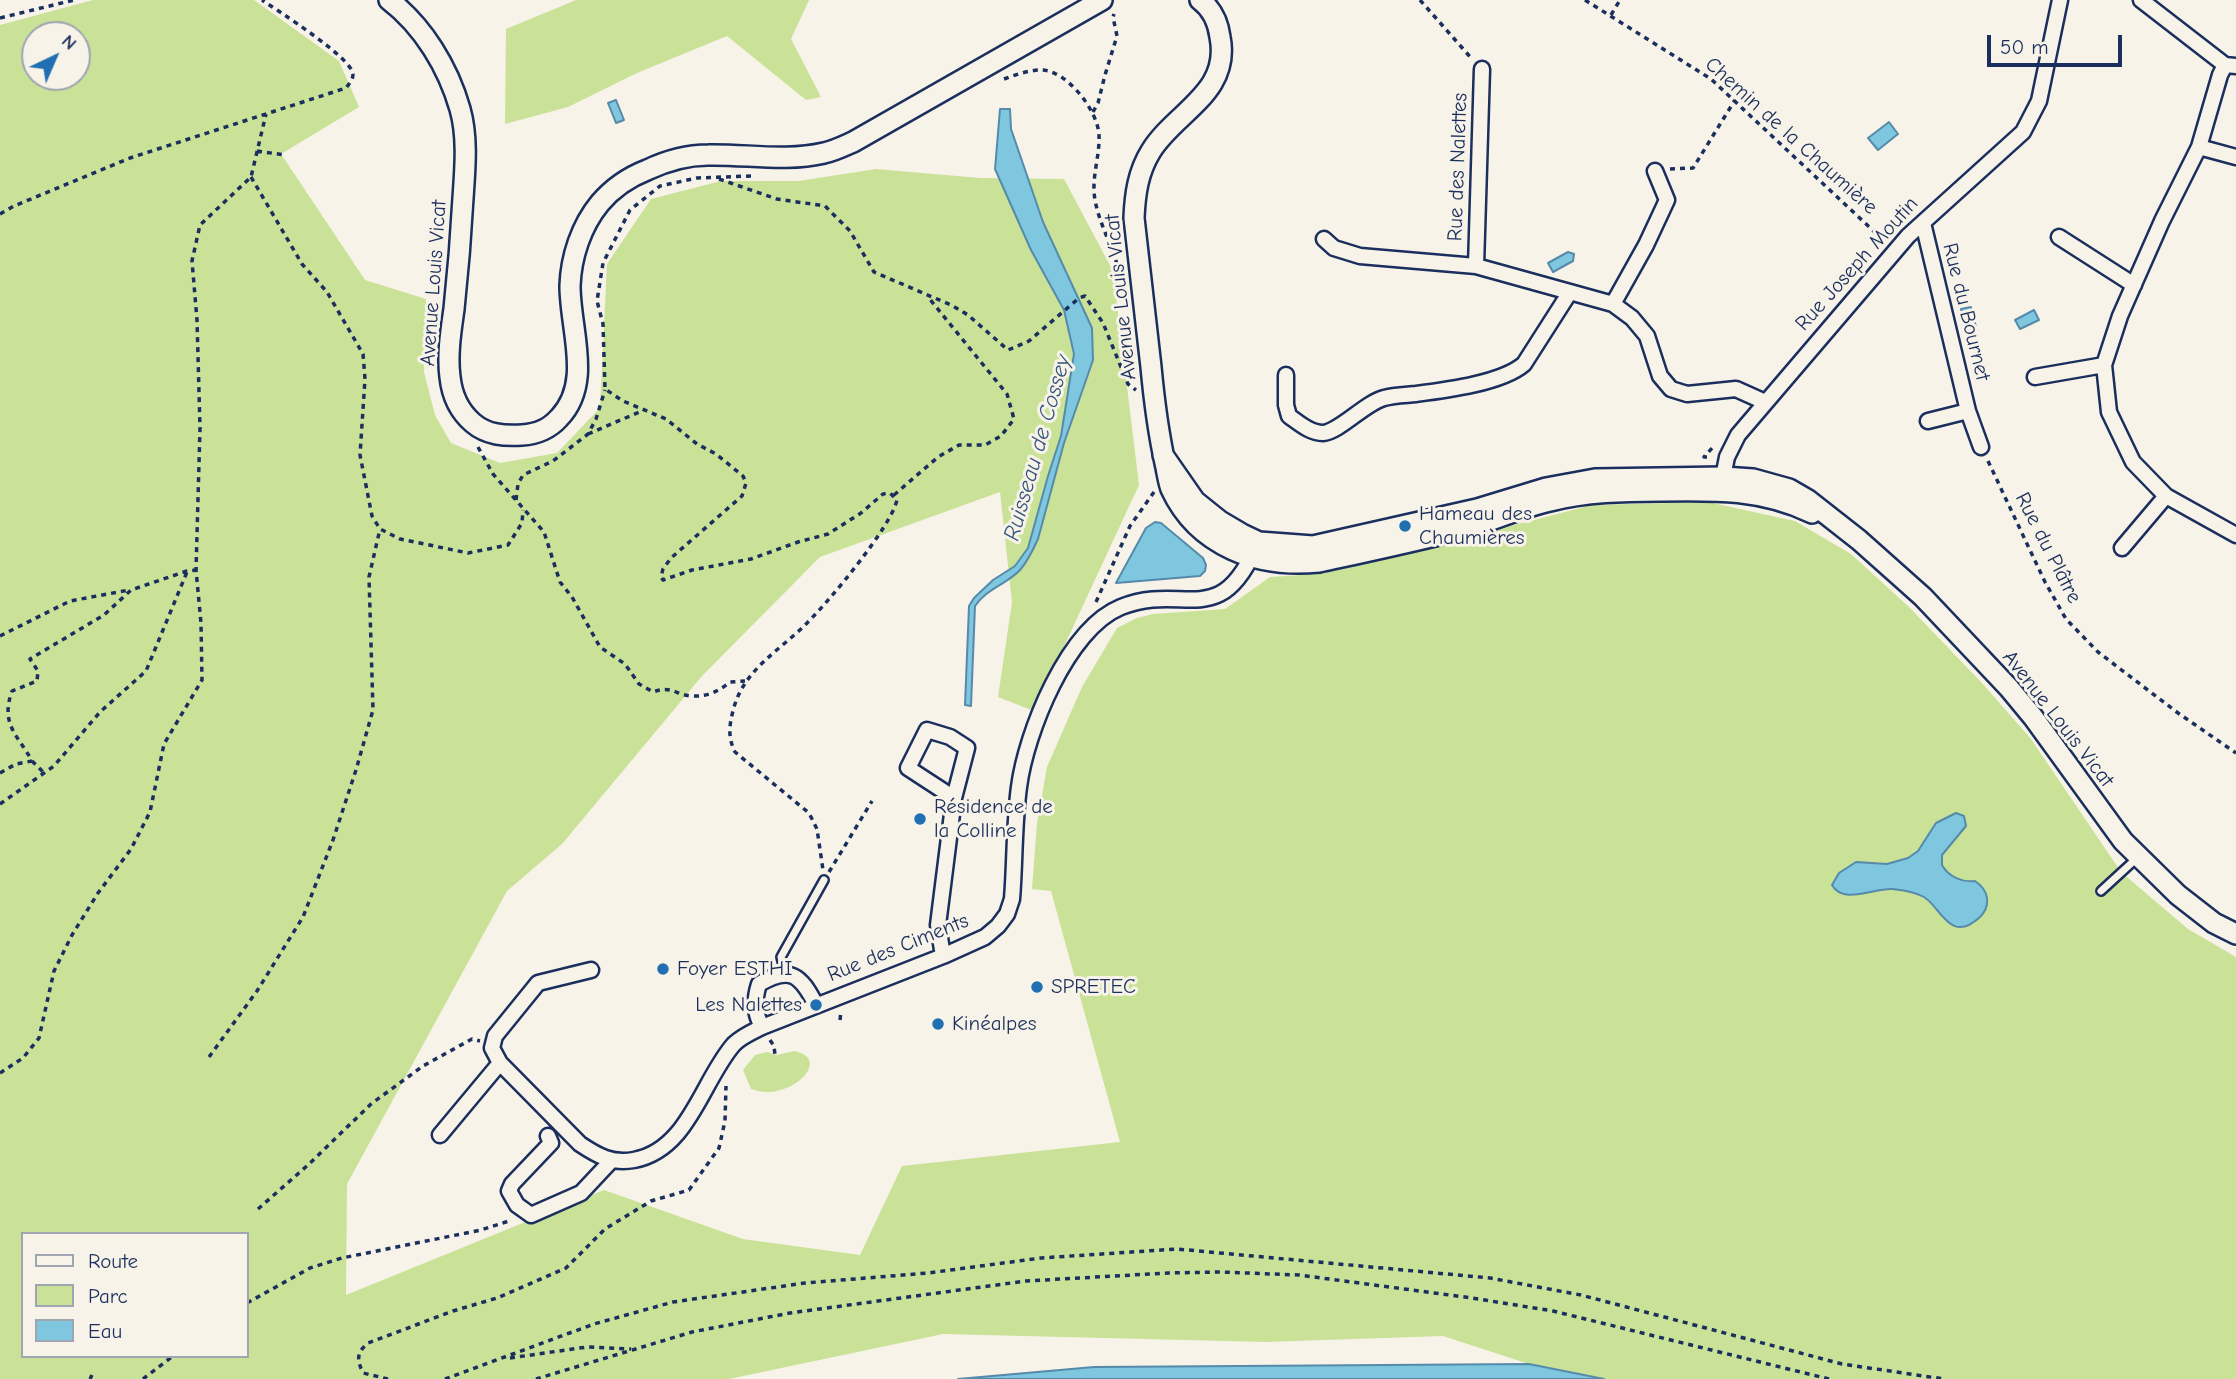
<!DOCTYPE html>
<html>
<head>
<meta charset="utf-8">
<style>
  body { margin:0 }
  #map { position:relative; width:2236px; height:1379px; overflow:hidden; background:#f7f3e8; font-family:"Comic Neue",sans-serif }
  canvas { display:block }
  .legend { position:absolute; left:21px; top:1232px; width:228px; height:126px; box-sizing:border-box; background:#f7f3e8; border:2px solid #9fa5b1; margin:0; padding:9px 12px; list-style:none; font-size:21px; color:#1b2f5e }
  .legend li { display:flex; align-items:center; gap:14px; height:35px }
  .legend b { width:35px; border:2px solid #9fa5b1 }
  .north { position:absolute; left:21px; top:21px; width:70px; height:70px; box-sizing:border-box; background:#f7f3e8; border:2px solid #9fa5b1; border-radius:50%; rotate:44deg; font-size:19px; font-weight:700; line-height:28px; text-align:center; color:#1b2f5e }
  .north::after { content:''; display:block; margin:auto; width:24px; height:32px; background:#1f6fb2; clip-path:polygon(50% 0,100% 100%,50% 72%,0 100%) }
  .scale { position:absolute; left:1987px; top:35px; width:135px; height:32px; box-sizing:border-box; border:4px solid #1b2f5e; border-top:0; padding-left:9px; font-size:21px; line-height:24px; white-space:nowrap; color:#1b2f5e; -webkit-text-stroke:5px #f7f3e8; paint-order:stroke }
</style>
</head>
<body>
<div id="map">
<canvas width="2236" height="1379"></canvas>
<ul class="legend">
<li><b style="height:9px;background:#f7f3e8"></b>Route</li>
<li><b style="height:19px;background:#cae298"></b>Parc</li>
<li><b style="height:19px;background:#7ec7df"></b>Eau</li>
</ul>
<div class="north">N</div>
<div class="scale">50 m</div>
</div>
<script>
const c = document.querySelector('canvas').getContext('2d');
c.lineJoin = 'round';
function fillPath(path, color) { c.fillStyle = color; c.fill(path, 'evenodd'); }
function strokePath(path, color, width, dash) { c.strokeStyle = color; c.lineWidth = width; c.lineCap = dash ? 'butt' : 'round'; c.setLineDash(dash || []); c.stroke(path); }
function write(font, color, halo, rows, align = 'center') {
  c.font = font + ' "Comic Neue",sans-serif'; c.lineWidth = 6; c.setLineDash([]); c.textBaseline = 'middle'; c.strokeStyle = halo; c.fillStyle = color; for (const [text, x, y, turn = 0] of rows) {
    c.save(); c.translate(x, y); c.rotate((+turn || 0) * Math.PI / 180); c.textAlign = isNaN(turn) ? turn : align; if (halo) c.strokeText(text, 0, 0); c.fillText(text, 0, 0); c.restore();
  }
}
const green = new Path2D(`
  M93,0H254L339,61L359,107L281,154L365,280L426,299L424,372L435,415L451,443L500,463L557,453L600,408L607,264L651,199L721,181H799L876,169L980,178L1064,179L1113,271L1139,485L1034,711L998,697L1012,602L1000,492L820,557L702,676L562,844L507,891L347,1184L346,1295L604,1190L743,1239L860,1255L902,1166L1120,1142L1051,891L1032,889L1037,823L1047,767L1082,687L1117,628L1137,618L1153,614L1225,609L1270,577L1317,574L1351,567L1592,505L1708,502L1795,521L1851,554L1909,607L1982,683L2031,739L2121,872L2188,929L2236,957V1379H1604L1529,1364L1443,1336L1266,1342L943,1334L729,1379H0V25ZM35,35H77V77H35ZM23,1234H247V1356H23Z
  M576,0H809L791,39L821,97L806,100L727,36L637,73L568,107L505,124L506,29Z
  M794,1051C835,1059 788,1104 751,1089L743,1070L755,1055L767,1052L777,1055Z`);
const water = new Path2D(`
  M616,100L624,120L616,123L608,103Z
  M1000,109H1010L1011,129L1043,222L1092,328L1093,360L1064,443L1038,539C1033,550 1028,561 1020,570C1007,584 986,589 975,606L971,706L965,705L969,606L974,598L993,580L1015,566L1028,548L1048,476L1061,436L1074,354L1064,310L1031,250L995,169Z
  M1889,122L1898,134L1878,150L1868,138Z
  M1568,252L1574,254L1573,261L1553,272L1548,263Z
  M1971,307L1976,327L1972,332L1966,330L1961,309Z
  M2034,310L2039,320L2020,329L2015,320Z
  M1155,522L1161,523L1203,558L1206,565L1205,571L1200,576L1116,583L1146,528Z
  M1956,813L1964,816L1966,826L1942,855V865C1948,876 1962,883 1975,881C1981,885 1986,890 1987,898C1988,906 1985,912 1980,917C1950,945 1941,907 1924,897C1915,892 1902,890 1892,889C1874,888 1843,905 1832,885L1839,873L1856,862L1887,864L1908,858L1918,851L1936,823Z
  M1529,1364L1604,1379H958L1094,1367Z`);
const path = new Path2D(`
  M1420,0L1472,59
  M1585,0L1711,79L1880,237L1875,243L1879,247
  M1611,15L1620,0
  M0,18L74,0
  M1004,79C1015,75 1029,70 1041,70C1067,70 1098,111 1099,135C1100,157 1091,177 1095,200C1100,228 1117,253 1121,282
  M1093,112L1098,103L1105,75L1117,36L1113,17L1114,14
  M257,151L285,155
  M1670,169L1693,168L1735,100
  M751,176L697,178L660,186L630,210L603,263L597,301L603,324L605,389L623,401L666,419L697,444L716,454L743,476L746,483L742,496L671,558L663,569L661,577L663,580L692,570L751,559L798,542L828,534L861,513L883,494L890,493L897,500C891,527 830,600 808,622C780,651 743,669 733,711C729,726 728,738 735,752L809,813L817,829L823,870
  M251,177L302,264L327,292L363,354L365,379L360,455L372,516L380,529L400,539L468,553L508,545L522,523L523,510
  M719,179L777,199L825,206L850,231L874,272L951,305L968,315L1008,350L1029,341L1079,298L1085,296L1103,323L1128,384L1136,390
  M0,214L14,206L130,158L346,88C349,84 353,80 353,74C351,57 278,11 262,0
  M588,434L644,410
  M478,447L493,474L544,532L560,582L572,597L600,647L625,664L639,684L653,692C672,685 675,695 692,696C707,697 719,691 730,682L745,681
  M1707,457H1704L1713,447
  M1988,461L2045,582L2066,619L2098,652L2178,713L2236,753
  M894,495L938,457L959,445H985L1001,436L1014,419L1007,394L928,297
  M516,500L518,484L523,475L553,461L588,434L596,419L605,390
  M1096,602L1130,526L1154,492
  M0,636L70,601L129,590
  M32,761L44,773
  M0,773L16,764L32,761C18,735 0,725 12,691L37,681L38,671L30,659L104,615L131,590L187,571L196,570
  M0,804L54,766L100,712L146,671L187,572
  M829,872L872,801
  M840,1020L841,1011
  M770,1040L774,1046L775,1055
  M209,1057L257,991L303,917L333,840L356,770L373,710L369,577L380,529
  M0,1073L23,1058L39,1038L54,971L72,935L98,893L131,849L150,812L164,744L202,680L201,623L196,570L200,428L197,320L192,261L200,225L251,177L266,114
  M258,1209L308,1165L371,1104L423,1066L472,1039L480,1041
  M247,1303L310,1268L342,1258L481,1230L512,1220
  M510,1358L587,1347L631,1349
  M90,1379L92,1375
  M143,1379L173,1356
  M388,1379L363,1373C357,1360 356,1353 368,1343L453,1311L497,1298L566,1268L605,1229L651,1201L689,1190L719,1148L725,1121L726,1086
  M445,1379L594,1324L673,1302L805,1283L928,1273L1041,1258L1177,1249L1490,1278L1581,1295L1842,1364L1944,1379
  M536,1379L692,1332L790,1313L1026,1281L1168,1273L1221,1272L1299,1275L1472,1298L1553,1311L1829,1379`);
const lane = new Path2D(`
  M2101,891L2137,858
  M785,973L781,957L824,880`);
const street = new Path2D(`
  M2141,0L2225,65L2236,66
  M2225,65L2220,75L2199,147L2162,221L2120,316L2104,365L2109,412L2133,462L2166,496L2236,535
  M2199,147L2236,157
  M1923,223L1968,411L1928,421
  M2059,237L2134,285
  M1324,239L1334,248L1360,256L1476,266L1613,304L1632,318L1647,336L1660,376L1671,389L1687,394L1736,389L1765,402
  M1476,266L1482,69
  M1613,304L1646,245L1667,200L1655,171
  M1286,375V405L1289,416C1299,423 1310,433 1323,433C1339,432 1365,403 1384,398C1394,395 1406,395 1416,394C1447,390 1502,383 1524,364L1570,292
  M2035,377L2104,365
  M1968,411L1981,447
  M1723,477L1727,457L1738,435L1908,236L2023,132L2039,101L2060,0
  M2122,548L2166,496
  M943,956L938,925L954,798L967,748L950,737L927,730L908,768L954,798
  M591,970L538,983L495,1036L492,1048L500,1063L580,1144C598,1156 612,1164 634,1160C689,1150 702,1080 734,1044C742,1036 752,1032 762,1027L943,956L985,937L998,926L1007,914L1012,899C1015,862 1014,824 1019,787C1026,733 1067,629 1121,607C1183,582 1218,631 1255,549
  M762,1027C754,1012 754,1000 759,984C790,966 800,974 816,1005
  M440,1135L500,1063
  M548,1136L551,1143L512,1184L509,1191L517,1205L531,1215L581,1193L611,1161`);
const secondary = new Path2D(`
  M389,0C423,26 448,67 460,109C468,137 465,169 463,198C461,235 458,272 454,309C451,330 447,355 450,377C452,396 459,411 473,423C487,435 504,436 522,435C538,434 549,429 559,418C593,383 570,330 570,286C571,257 581,226 600,203C612,189 629,177 647,170C666,161 686,155 708,155C746,154 786,162 824,153C834,151 844,146 853,142L1102,0
  M1200,0C1212,9 1218,22 1220,37C1231,93 1175,112 1151,151C1138,172 1135,194 1134,218C1140,268 1145,318 1151,367C1154,399 1158,431 1165,463C1167,471 1168,481 1171,489C1198,547 1258,568 1319,562C1365,552 1412,542 1459,530C1490,522 1519,508 1550,501C1586,492 1624,491 1661,491C1715,490 1762,489 1812,513
  M1163,455L1195,501L1220,521L1242,534L1259,542L1313,546L1477,509L1546,488L1595,479L1723,477L1753,479L1789,489L1808,500L1859,540L1923,597L2009,688L2033,717L2123,841L2178,895L2214,923L2236,934`);
const markers = [
  [1405,526,7,"#1f6fb2"],
  [920,819,7,"#1f6fb2"],
  [663,969,7,"#1f6fb2"],
  [1037,987,7,"#1f6fb2"],
  [816,1005,7,"#1f6fb2"],
  [938,1024,7,"#1f6fb2"]
];
const streetNames = [
  ["Chemin de la Chaumière",1791,136,42],
  ["Rue des Nalettes",1458,167,-88],
  ["Rue Joseph Moutin",1857,264,-48],
  ["Avenue Louis Vicat",434,283,-86],
  ["Avenue Louis Vicat",1121,297,-96],
  ["Rue du Bournet",1966,312,76],
  ["Rue du Plâtre",2048,548,63],
  ["Avenue Louis Vicat",2058,719,52],
  ["Rue des Ciments",898,948,-22]
];
const poiNames = [
  ["Hameau des",1419,514],
  ["Chaumières",1419,538],
  ["Résidence de",934,807],
  ["la Colline",934,831],
  ["Foyer ESTHI",677,969],
  ["SPRETEC",1051,987],
  ["Les Nalettes",802,1005,"right"],
  ["Kinéalpes",952,1024]
];
const waterNames = [
  ["Ruisseau de Cossey",1038,448,-74]
];
fillPath(green, '#cae298');
fillPath(water, '#7ec7df');
strokePath(water, '#568aab', 2);
strokePath(lane, '#1b2f5e', 12);
strokePath(street, '#1b2f5e', 19);
strokePath(secondary, '#1b2f5e', 24);
strokePath(path, '#1b2f5e', 3.5, [5, 5]);
strokePath(lane, '#f7f3e8', 7);
strokePath(street, '#f7f3e8', 14);
strokePath(secondary, '#f7f3e8', 19);
for (const [x, y, r, color] of markers) { const dot = new Path2D(); dot.arc(x, y, r, 0, 2 * Math.PI); c.fillStyle = color; c.fill(dot); strokePath(dot, '#f7f3e8', 2.5); }
write('21px', '#1b2f5e', '#f7f3e8', streetNames);
write('21px', '#1b2f5e', '#f7f3e8', poiNames, 'left');
write('italic 23px', '#34557e', '#f7f3e8', waterNames);
</script>
</body>
</html>
